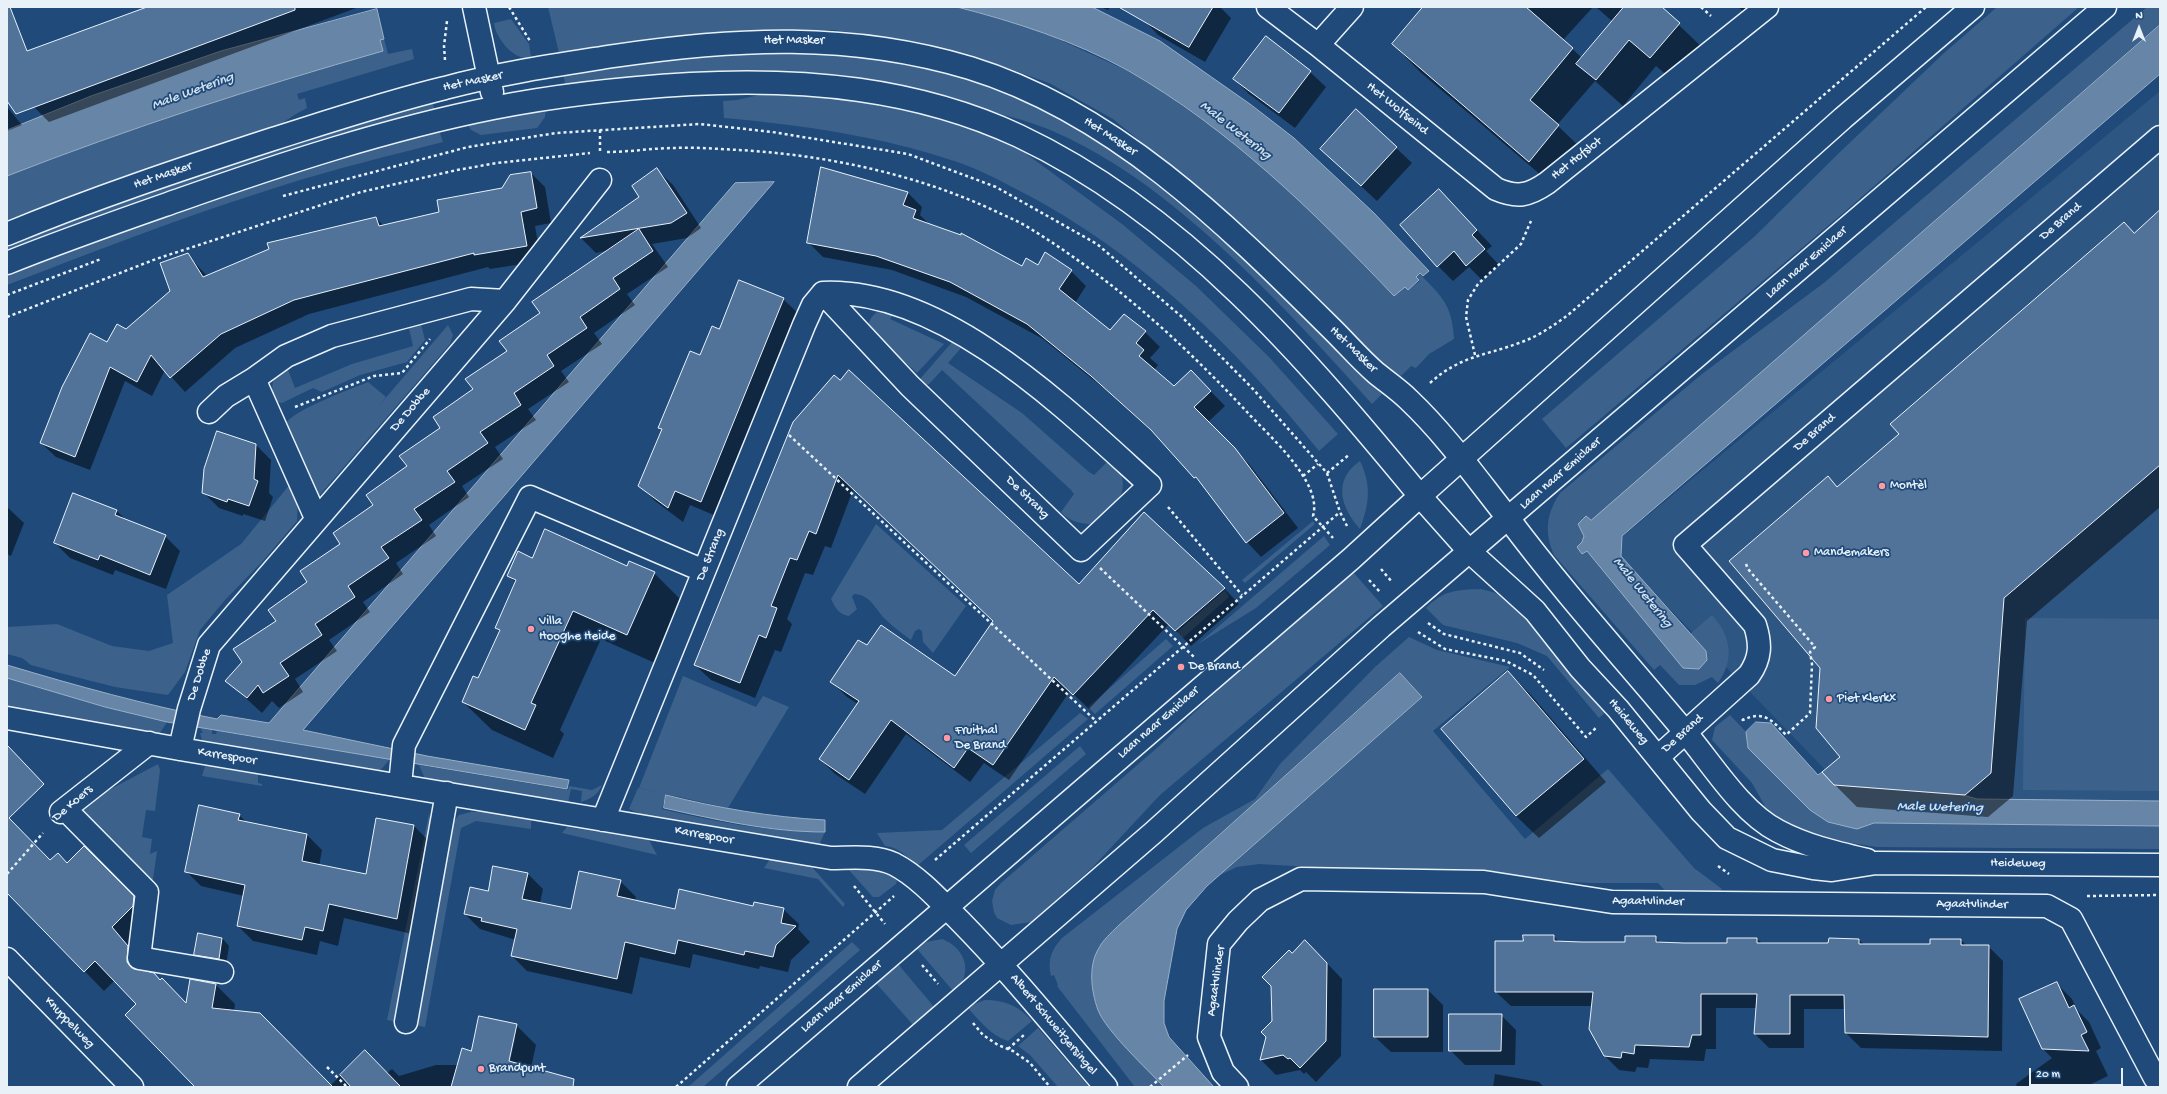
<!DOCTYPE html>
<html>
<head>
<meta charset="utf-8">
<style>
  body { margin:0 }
  #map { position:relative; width:2167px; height:1094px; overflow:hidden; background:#1f4a7a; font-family:"Gochi Hand",sans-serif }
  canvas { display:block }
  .frame { position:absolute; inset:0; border:8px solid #e8f1f8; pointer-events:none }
  .north { position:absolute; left:2119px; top:8px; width:40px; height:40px; -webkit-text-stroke:3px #1f4a7a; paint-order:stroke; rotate:0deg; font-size:11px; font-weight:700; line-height:16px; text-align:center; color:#e8f1f8 }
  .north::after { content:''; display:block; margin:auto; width:14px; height:18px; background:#e8f1f8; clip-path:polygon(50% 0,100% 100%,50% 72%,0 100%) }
  .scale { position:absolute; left:2029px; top:1068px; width:94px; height:18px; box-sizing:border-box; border:2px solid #e8f1f8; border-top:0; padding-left:5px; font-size:12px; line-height:14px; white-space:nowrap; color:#e8f1f8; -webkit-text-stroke:3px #1f4a7a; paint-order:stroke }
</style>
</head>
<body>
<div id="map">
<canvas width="2167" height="1094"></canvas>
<div class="frame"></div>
<div class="north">N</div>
<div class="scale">20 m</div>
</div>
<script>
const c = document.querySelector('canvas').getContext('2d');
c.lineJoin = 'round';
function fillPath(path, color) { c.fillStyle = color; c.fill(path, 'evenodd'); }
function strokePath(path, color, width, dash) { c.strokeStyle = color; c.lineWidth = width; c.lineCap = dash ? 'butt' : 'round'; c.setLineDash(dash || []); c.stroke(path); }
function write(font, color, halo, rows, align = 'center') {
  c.font = font + ' "Gochi Hand",sans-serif'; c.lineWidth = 3.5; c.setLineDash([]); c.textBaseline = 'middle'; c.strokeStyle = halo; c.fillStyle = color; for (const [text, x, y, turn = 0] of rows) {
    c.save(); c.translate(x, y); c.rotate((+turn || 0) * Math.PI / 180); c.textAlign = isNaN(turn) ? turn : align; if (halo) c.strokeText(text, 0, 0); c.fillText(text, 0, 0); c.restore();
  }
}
const built = new Path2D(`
  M2160,91V816L1868,814L1610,547Z`);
const green = new Path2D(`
  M548,7H957L1038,30L1126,70L1157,88L1222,134L1297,196L1394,296L1405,287L1408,290L1420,281L1416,277L1420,274C1442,297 1452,304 1454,339L1429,354L1416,368L1411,366L1401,376L1386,367L1342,328L1288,270L1179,173L1113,119L1049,83L971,55L899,39L833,30L772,31L560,57Z
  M1997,7H2079L1849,208L1566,448L1542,419L1755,236L1840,152L1943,54Z
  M2147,7H2160V25L1591,521L1586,516L1578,524L1584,536L1582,542L1577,547L1582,554L1587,551L1706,651L1690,634L1712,615C1731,636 1735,659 1718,683L1712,677L1695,685H1679L1660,665L1654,670L1554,555C1544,533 1546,514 1560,493L1702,374L1825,282Z
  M511,19L529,44L531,57C515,63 495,37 494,23Z
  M384,39L388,54L412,49L414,59L297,94L299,100L305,98L307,108L296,114L267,133L7,227V176C130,128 256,87 382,51L380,40Z
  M711,51L871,54L984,79L1109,143L1216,226L1352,363L1363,377L1382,394L1372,404C1300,324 1229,246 1143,183C1114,162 1068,135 1034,124C1015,117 995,113 976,107C944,98 911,87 878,82C774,63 669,74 566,88L563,73Z
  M781,90L886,101L981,130L1021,150L1122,224L1196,286L1269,357L1338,434L1319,451C1236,348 1138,251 1018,190C997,179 976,168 954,161C879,136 802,125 724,118L723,101L737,100Z
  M433,103L435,114L7,255V243L135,195L381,116Z
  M546,109L545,117L537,128L481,135L471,130L467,124Z
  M439,130L443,142C388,156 334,169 281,186C188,215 98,250 7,285V272L266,179Z
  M877,312L893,315L890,319L944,344L917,373L906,363L904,365L868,330C868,321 871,317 877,312Z
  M420,320L425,340L407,362L360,375L322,392L313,388L282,403L276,402C269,384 272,378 287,367L295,388L352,364L413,346L408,324Z
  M448,325L453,335L450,344L318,497L285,424C295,409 349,390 368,382L386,397L377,408Z
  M953,341L961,348L948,363L1022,413L1089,472L1094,475L1108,461C1114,463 1115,466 1119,471C1132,493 1110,512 1094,524C1081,524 1070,522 1061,512L1074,494L1071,490L942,370L929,384L926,385L920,379Z
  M1360,461C1372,486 1369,504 1360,529C1341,508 1332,480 1360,461Z
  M291,483L298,494L297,521L262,562L225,600L200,630L185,672L168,695L115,687L56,672L31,665L22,658L7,654V627L57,624L112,646L149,651L173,643L167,595L241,544Z
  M1313,521L1315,524L1245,583L1242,580Z
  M876,524L966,606L933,653L923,642L922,631L919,629L915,631L911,640C902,633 893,627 885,619C876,610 870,594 854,594L852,597L857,609L849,616C839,615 835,607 831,599Z
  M1324,536L1330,545L1256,608L1198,644Z
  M1353,572L1383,606L1160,795L1092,868L1031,922L1011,925L997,918L994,912L992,901L995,890L1001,883L1158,747L1236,673Z
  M1481,589C1488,591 1495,592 1501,596C1540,623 1577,674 1608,710L1599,718L1547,656L1517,643L1443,625L1426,608C1444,590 1456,590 1481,589Z
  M1225,590L1229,597L1183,638L1177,632Z
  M2025,618L2160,619V791L2023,790Z
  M1409,637L1437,650L1510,667L1433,731L1525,839L1608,769L1694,868L1722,889L1717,893L1668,894L1658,883H1590L1259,864L1237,867L1220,875L1422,697L1400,673L1117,927L1099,947L1116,1035L1164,1087H1135L1057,986L1058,985L1054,975L1051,976C1047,960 1052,949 1062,938L1203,828L1255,799L1280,764L1375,667Z
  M1166,639L1173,646L1095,714L1088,707Z
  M683,676L756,707L763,696L789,707L728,808L639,788Z
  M7,678L105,707L167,722L160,733L120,727L119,729L7,708Z
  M1080,713L1088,719L917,866C907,857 899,847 885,846L877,833L942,830Z
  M1730,715L1746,732L1748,748L1810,810L1828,822L1857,829L1874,823L2160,826V849L1877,847L1832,840L1810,833L1780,818L1766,808L1752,783L1712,740L1715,727Z
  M200,728L212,730V734H216L217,731L390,759L378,773L244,750V747L202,740L200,733H203Z
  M1080,746L1086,754L971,853L964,845Z
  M158,764L160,770L155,811L146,810L142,837L152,839L150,854L157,851L152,886L75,808Z
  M419,765L568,790L569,786L592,790L602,785C598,795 590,799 581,802L582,791L571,789L568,803L426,781Z
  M205,766L258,774V783L262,784V786L202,776Z
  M638,788L666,794L662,809C715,822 770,832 825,832L819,845L643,815L629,809Z
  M471,812H484L531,820V829L476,821L461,828L425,1027L414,1025L450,826L459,815Z
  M429,814L432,824L398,1022L387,1020Z
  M567,827L649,840L657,855L562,833Z
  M770,859L811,866L845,904L843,907L818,879L764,868Z
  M871,868L895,877L897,881L896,884L879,897H873L848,869Z
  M942,939C966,948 974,974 954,992L917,949L926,942Z
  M852,942L860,950L703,1087H688Z
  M898,964L935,1008L914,1026L874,981Z
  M985,1000C1005,1000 1019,1006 1032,1021L1008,1041C990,1035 980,1021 967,1007Z
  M1038,1028L1089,1087H1058L1030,1055L1018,1046Z`);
const water = new Path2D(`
  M957,7H1092L1160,41L1250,104L1294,138L1374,213L1429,271L1423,276L1420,273L1416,277L1419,280L1408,290L1405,287L1394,296C1313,211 1230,129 1127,70C1074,41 1016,22 957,7Z
  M377,9L384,39L380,40L383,51C256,87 130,128 7,176V130L91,96L221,51Z
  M2160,25V74L1622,536L1621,556L1706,651L1707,660L1699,669L1683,668L1587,551L1582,554L1577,547L1582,542L1584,536L1578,524L1586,516L1591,520Z
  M774,182L303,730L427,756L569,780L567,789L167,722L105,707L7,678V665C77,686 146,705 217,719L221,715L269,723L735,183Z
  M1400,673L1422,697L1207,886L1186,910L1177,929L1164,1001V1023L1169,1037L1214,1087H1164C1147,1069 1106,1031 1098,1010C1091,991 1088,965 1099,948C1103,940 1111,933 1117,927Z
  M1756,722L1771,723L1818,775L1822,772L1834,785L1963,795L1977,799L2160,801V826L1874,823L1857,829L1828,822L1810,810L1748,748L1746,732Z
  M666,795C718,808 770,817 825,820V832C770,832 718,820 664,808Z`);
const shadow = new Path2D(`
  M150,7H359L49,122L34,107Z
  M1101,7H1110L1108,10Z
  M1150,7H1220L1231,18L1205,62L1158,35L1143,19Z
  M1425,7H1593L1563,40L1582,58L1613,22L1596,7H1660L1706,51L1677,84L1656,66L1623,106L1595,81L1557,125L1585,152L1556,188L1419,71L1393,44Z
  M1738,7H1769L1756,22Z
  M1310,72L1326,87L1295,128L1249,94L1234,79Z
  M7,107L22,125L7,131Z
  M1356,110L1412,163L1377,201L1321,149Z
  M657,170L673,185L701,228L687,238L652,244L668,267L627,294L635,305L594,333L602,344L561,371L569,382L528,409L536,420L495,447L503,459L462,486L469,497L429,525L436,536L396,563L403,574L363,602L370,612L329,640L337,651L295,679L303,692L279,708L272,701L262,713L227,681L308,582L541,313L610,250L596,253L581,238L640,197Z
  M531,173L545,187L551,223L535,226L541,261L490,269L488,267L309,314L235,348L185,392L165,370L152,396L125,381L90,470L56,457L41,443L107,343L126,330L171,292L187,254L207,276L376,218L384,226L441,213L502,189Z
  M908,193L922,207L920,215L930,225L1022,268L1038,266L1071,271L1086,286L1075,303L1111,331L1145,332L1160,347L1150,358L1158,365L1154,370L1174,387L1191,371L1225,406L1208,422L1249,464L1298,528L1261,557L1247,542L1206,488L1159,438L1107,391L1043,339L966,297L892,270L823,257L808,242Z
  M1454,206L1492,246L1486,251L1499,265L1482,280L1469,267L1453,281L1438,266Z
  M2160,212V507L2027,621L2013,796L1988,817L1857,807L1834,784L1841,757L1821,668L1828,478L1838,488Z
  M783,299L799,314L716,516L690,505L683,522L655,501L640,485L662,430L660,428L701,356Z
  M794,422L1079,585L1224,588L1239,604L1191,646L1169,624L1089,709L1070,691L1009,780L984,763L970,782L906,734L865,794L835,774L820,759L858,704L847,697L831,681L867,647L955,677L994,621L853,490L831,548L825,546L813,575L805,573L787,619L792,624L781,652L775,650L755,698L711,680L695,665Z
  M256,445L271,460L269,493L273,497L265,521L243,514V516L219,508L203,492Z
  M74,494L117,511L127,521L165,536L180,551L166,589L115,570L113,575L70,558L55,543Z
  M7,507L24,523L11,556L7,554Z
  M533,559L654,573L683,602L655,663L601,639L560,730L564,734L553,758L492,730L463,702L478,680L500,632L496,628L516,583L508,575Z
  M1508,672L1531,695L1606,782L1539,838L1516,816L1442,729Z
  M239,815L247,823L307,835L322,850L319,866L367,875L377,819L414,826L429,841L412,934L344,918L338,946L320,941L317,955L253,941L238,926L244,896L201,886L186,871Z
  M7,817L50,861L68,864L84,848L153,917L147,972L161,981L187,1004L216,985L235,1004L234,1011L330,1086L365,1051L387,1073L392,1069L399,1076L436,1065H458L472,1052L516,1025L536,1045L531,1068L572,1087H197L138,1004L115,980L104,991L7,892ZM513,1038H515L509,1066H507Z
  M494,867L528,874L543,889L540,903L572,910L620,881L636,897L635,901L675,910L754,907L783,909L799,924L798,929L810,942L791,960L788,972L760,966L759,969L693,954L690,968L640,957L632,994L527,971L512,956L516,940L480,929L465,914L488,892Z
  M1554,936L1559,942L1626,943L1655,937L1661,943L1728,944V939H1757L1763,944H1829L1859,940L1865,945H1931L1961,940L1967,946H1988L2003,961L2002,1051L1861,1048L1846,1033L1845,1009H1804V1048H1769L1755,1034L1757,1008H1716V1049H1706L1704,1061L1650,1059L1648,1068L1637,1067L1635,1072L1619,1070L1604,1055L1592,1006H1511L1496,992L1524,942Z
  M222,938L229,946L226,966L203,962L195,954Z
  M1292,955L1321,957L1342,979L1341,1056L1316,1082L1306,1072L1304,1074L1300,1070L1276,1075L1261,1060L1273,1022L1272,986Z
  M2056,983L2072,999L2077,1010L2089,1022L2101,1048L2096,1051L2108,1076L2085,1087H2017L2016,1084L2052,1058L2043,1049Z
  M1428,990L1443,1005V1052H1391L1375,1037Z
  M1501,1015L1516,1030L1515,1065H1465L1450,1050Z
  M1495,1074L1539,1082L1544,1087H1493Z`);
const building = new Path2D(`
  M7,7H10L27,51L147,7H295V10L16,114L7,101Z
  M1119,7H1213L1189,47Z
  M1423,7H1526L1573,48L1530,100L1559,125L1529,162L1392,44Z
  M1624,7H1662L1680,23L1650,58L1629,40L1596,80L1576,64Z
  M1266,36L1311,71L1279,113L1233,79Z
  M1356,109L1397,147L1361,186L1320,149Z
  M821,167L908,192L903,205L916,210L913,218L961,235V233L1022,266L1026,258L1038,265L1045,252L1072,270L1059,289L1110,330L1124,314L1146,331L1136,343L1144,350L1139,356L1174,386L1191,370L1211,391L1194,407L1235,448L1284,513L1246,543L1196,477L1194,478L1151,430L1091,376L1027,324L950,282L876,256L807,243Z
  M657,168L687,213L671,223L580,238L639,197L632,186Z
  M531,172L537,208L521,212L527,246L474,255V253L294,300L221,334L170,378L151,355L137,382L110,367L75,457L40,443L62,387L90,333L107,342L117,324L126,329L170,291L160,263L188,253L203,277L269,249L267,243L376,217L379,226L439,212L437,200L502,188L510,175Z
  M1439,189L1477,230L1472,235L1485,249L1466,266L1454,251L1437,267L1400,225Z
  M2160,210V465L2004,598L1991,773L1965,795L1834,785L1822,772L1840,757L1816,728L1820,668L1729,561L1828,476L1837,487L1899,434L1890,424L2124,222L2134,233Z
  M639,229L653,251L613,278L620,289L580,317L587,328L547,355L554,366L514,393L521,405L480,432L488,443L447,471L455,482L414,509L422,520L381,547L389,558L348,586L355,597L315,624L322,635L280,663L289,676L263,693L258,685L247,698L225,681L242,662L233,649L276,621L268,610L307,582L300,571L340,544L333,533L373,505L366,495L407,466L399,456L440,428L433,417L473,389L465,379L507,351L499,341L540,313L532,302Z
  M739,280L784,298L701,502L675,491L668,508L638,486L662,429L658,428L690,351L700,355L712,326L719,329Z
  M849,370L1079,584L1144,512L1225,588L1175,631L1153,610L1073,695L1054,677L993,765L968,748L954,768L891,720L849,780L819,759L859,701L830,682L858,640L867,645L881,625L955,676L993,621L838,475L816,534L809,531L797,560L790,558L771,606L777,608L766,638L759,635L740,683L694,665L793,422L834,375L840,380Z
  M217,431L256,444L254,479L258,481L249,506L228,499L227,502L202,493L204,469Z
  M73,493L117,510L115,515L166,535L150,575L100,555L98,560L54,543Z
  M545,529L627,566L629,561L655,572L627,635L573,611L531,703L536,705L525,730L462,702L473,676L478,678L500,630L495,628L516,580L507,576L518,551L532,558Z
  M1508,671L1584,759L1516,816L1441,729Z
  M7,745L44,784L9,818L50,860L58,853L67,863L84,846L134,896L133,906L112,927L128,946L127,962L131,967L154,973L160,980L162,978L186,1003L190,979L216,984L212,1008L260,1013L333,1087H195L125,1015L136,1004L95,961L84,972L7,893Z
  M199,805L240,814L238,820L307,834L302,861L366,874L376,818L414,825L397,919L329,904L323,931L305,927L302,940L237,926L245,885L185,872Z
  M493,866L528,873L522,899L571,909L579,871L621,880L617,896L675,909L679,889L753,906L754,902L784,908L781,923L796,926L776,945L773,957L745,951L744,955L678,940L675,954L625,942L617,979L511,956L517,929L481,921L482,918L464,914L470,887L488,891Z
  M198,933L222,938L219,959L194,955Z
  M1523,935H1554V941L1582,942H1625V936H1656V942L1684,943H1727V938H1757V943H1828L1829,938L1859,939V944H1930V939H1961V945H1989L1988,1037L1845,1033L1844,995H1790V1034H1754L1757,994H1701V1035H1692L1689,1047L1635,1045L1634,1054L1622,1052L1621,1058L1604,1056L1589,1029L1593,992H1495V941H1523Z
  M1305,940L1327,963L1326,1041L1300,1068L1290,1058L1288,1059L1283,1055L1260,1060L1266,1037L1261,1032L1272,1021L1271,986L1262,977L1289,950L1292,953Z
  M2057,982L2069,1008L2074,1005L2087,1032L2081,1035L2089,1051L2042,1049L2019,999Z
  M1374,989H1428V1037H1374Z
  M1449,1014H1502L1501,1051H1449Z
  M479,1016L517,1024L509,1061L574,1079L573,1087H451L462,1048L471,1051Z
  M365,1050L401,1087H351L340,1075Z`);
const path = new Path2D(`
  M509,7L530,41
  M1701,7L1711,16
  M445,60L444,46L447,21
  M600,130V154
  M607,152C630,152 653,148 675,148C696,147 718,149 739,150C826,155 916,174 995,211C1005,216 1016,220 1026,226C1110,277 1181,341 1247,412C1268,435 1323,482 1313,516L1333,538
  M283,196L468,147L556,133L700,124L772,132L908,154L996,187L1097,244L1182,317L1253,389L1327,473L1340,512L1347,526
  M7,295L101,259
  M7,317L156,259L361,192L457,170L497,163L590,153
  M1475,355L1466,317L1468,300L1478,284L1521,244L1531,221
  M1430,383C1460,356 1484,356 1519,343C1537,337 1553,326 1568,315L1926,7
  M295,407L374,376L402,373L430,339
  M789,435L1096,721
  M1327,473L1350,454
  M1303,476L1318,464
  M1168,507L1242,595
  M1100,568L1194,657
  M1381,569L1392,582
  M1369,580L1380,592
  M1428,623L1444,634L1520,653L1544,670
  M1418,632L1445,649L1506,661L1533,675L1586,737L1597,727
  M1742,719L1743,720C1763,710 1772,720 1786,735L1810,713L1812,664L1810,652L1815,647L1748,569L1746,564
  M935,860L1340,512
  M1718,866L1729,874
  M7,874L43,833
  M854,886L885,924
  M2087,896L2160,895
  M922,965L938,984
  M973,1023L983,1035L998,1045L1013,1051L1030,1063L1050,1087
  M1008,1049L1025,1034
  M327,1067L347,1087
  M676,1087L894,896
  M1150,1087L1188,1055`);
const minor = new Path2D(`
  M474,7L492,92
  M1268,7L1318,45L1496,189C1517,198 1528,196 1547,183L1767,7
  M1318,45L1352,7
  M7,234C94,198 184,168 273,139C330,121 387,102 445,88C500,73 557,65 614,56C735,38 850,32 970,68C1116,113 1228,226 1334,331C1348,345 1361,360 1376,373C1387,382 1399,390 1409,400C1446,435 1477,479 1508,518L1381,627L1154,832L859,1087
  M7,263C64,240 122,220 179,200C281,164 388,129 493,108C558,95 625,88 691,84C803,78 916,88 1019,136C1184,214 1306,358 1420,496L1351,559L738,1087
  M209,412L226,396L254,379
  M316,518L254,379L286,356L332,336L471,299L505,301
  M7,718L180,749L831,858C851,858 875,855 894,864C919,877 940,901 960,921C1012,974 1058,1031 1106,1087
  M180,749L189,709L209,645L505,301L600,180
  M1658,757L1749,675C1761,658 1761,644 1755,625L1685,545L2160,137
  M400,785L404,745L530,497L704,571
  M65,809L147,892L139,958L222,972
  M61,812L149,743
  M603,820L804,325L813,305L823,293C944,288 1066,409 1150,485L1081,550L910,386L823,293
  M7,959L132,1087
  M406,1022L447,793
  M1237,1087L1223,1072L1209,1037L1219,944L1238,921L1260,900L1301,879L1484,882L1612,902L2047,906L2071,919L2155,1078`);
const major = new Path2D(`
  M1973,7L1843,118L1420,496L1469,551L1535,611L1580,668L1618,709L1701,811L1727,838L1772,860L1813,868L1832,870L1876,863L2160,865
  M1867,860C1837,853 1806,846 1778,831C1741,812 1712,764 1686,733C1626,661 1564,593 1508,518L2105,7`);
const markers = [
  [1882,486,4,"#ff9aa2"],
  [1806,553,4,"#ff9aa2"],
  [531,629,4,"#ff9aa2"],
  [1181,667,4,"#ff9aa2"],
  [1829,699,4,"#ff9aa2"],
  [947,738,4,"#ff9aa2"],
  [481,1069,4,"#ff9aa2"]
];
const streetNames = [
  ["Het Masker",794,41],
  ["Het Masker",473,82,-12],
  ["Het Wolfseind",1397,109,39],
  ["Het Masker",1110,137,33],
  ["Het Hofslot",1577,159,-38],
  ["Het Masker",163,176,-19],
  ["De Brand",2061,222,-41],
  ["Laan naar Emiclaer",1807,263,-41],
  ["Het Masker",1353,350,44],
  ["De Dobbe",411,410,-49],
  ["De Brand",1815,433,-41],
  ["Laan naar Emiclaer",1561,474,-41],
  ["De Strang",1027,498,44],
  ["De Strang",711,555,-68],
  ["De Dobbe",200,675,-72],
  ["Heideweg",1628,722,50],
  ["Laan naar Emiclaer",1159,723,-41],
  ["De Brand",1683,734,-42],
  ["Karrespoor",227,757,9],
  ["De Koers",73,804,-41],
  ["Karrespoor",704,836,10],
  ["Heideweg",2018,864,1],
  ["Agaatvlinder",1648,902,1],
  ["Agaatvlinder",1972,905,1],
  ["Agaatvlinder",1217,981,-82],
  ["Laan naar Emiclaer",842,997,-41],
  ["Knuppelweg",69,1023,46],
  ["Albert Schweitzersingel",1053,1025,50]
];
const poiNames = [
  ["Montèl",1890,486],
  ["Mandemakers",1814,553],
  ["Villa",539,622],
  ["Hooghe Heide",539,637],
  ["De Brand",1189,667],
  ["Piet Klerkx",1837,699],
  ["Fruithal",955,731],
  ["De Brand",955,746],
  ["Brandpunt",489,1069]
];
const waterNames = [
  ["Male Wetering",193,92,-20],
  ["Male Wetering",1235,131,38],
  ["Male Wetering",1642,593,51],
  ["Male Wetering",1940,808,1]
];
fillPath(built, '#2e5683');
fillPath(green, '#3c628c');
fillPath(water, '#6685a7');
strokePath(water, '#9ab0c7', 1);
fillPath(shadow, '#0007');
fillPath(building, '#517399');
strokePath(building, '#e8f1f8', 1);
strokePath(minor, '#e8f1f8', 25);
strokePath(major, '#e8f1f8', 25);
strokePath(path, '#e8f1f8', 2.5, [3, 3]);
strokePath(minor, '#1f4a7a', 22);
strokePath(major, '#1f4a7a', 22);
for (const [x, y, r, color] of markers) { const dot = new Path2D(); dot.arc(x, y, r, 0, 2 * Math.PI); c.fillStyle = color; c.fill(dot); strokePath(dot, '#1f4a7a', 1.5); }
write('13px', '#e8f1f8', '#1f4a7a', streetNames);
write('13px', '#e8f1f8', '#1f4a7a', poiNames, 'left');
write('italic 14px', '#d4e1ec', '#1f4a7a', waterNames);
</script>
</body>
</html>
